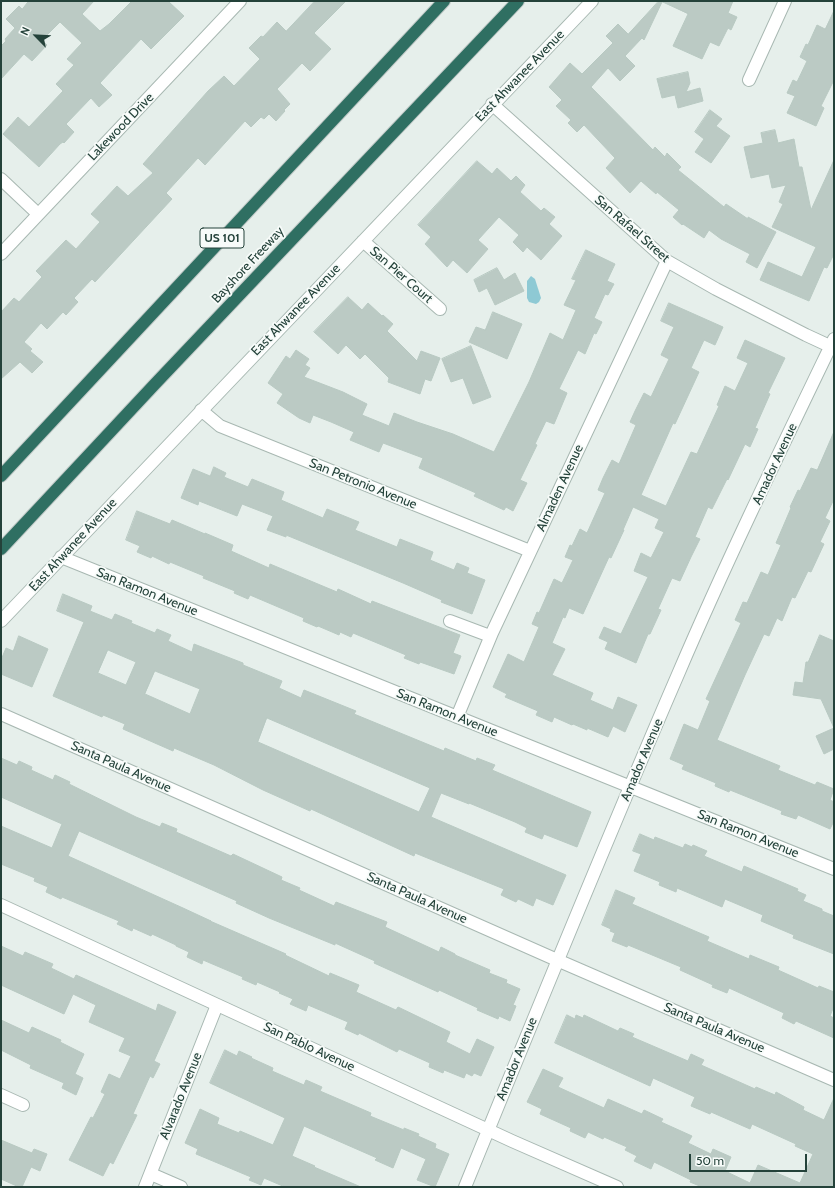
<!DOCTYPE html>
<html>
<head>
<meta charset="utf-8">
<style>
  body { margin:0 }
  #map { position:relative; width:835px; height:1188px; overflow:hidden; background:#e6efeb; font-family:Cabin,sans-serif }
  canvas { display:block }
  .frame { position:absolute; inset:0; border:2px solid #24423a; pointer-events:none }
  .north { position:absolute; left:16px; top:16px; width:40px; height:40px; -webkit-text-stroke:3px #f7fbf9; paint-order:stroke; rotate:294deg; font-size:11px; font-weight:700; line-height:16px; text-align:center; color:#24423a }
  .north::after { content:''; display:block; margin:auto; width:14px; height:18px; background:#24423a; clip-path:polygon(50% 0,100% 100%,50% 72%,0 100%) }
  .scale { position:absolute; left:689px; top:1154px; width:118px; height:18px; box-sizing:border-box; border:2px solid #24423a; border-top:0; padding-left:5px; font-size:12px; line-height:14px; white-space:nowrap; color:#24423a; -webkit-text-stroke:3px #f7fbf9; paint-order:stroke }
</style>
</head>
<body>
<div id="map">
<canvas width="835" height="1188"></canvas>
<div class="frame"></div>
<div class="north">N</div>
<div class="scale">50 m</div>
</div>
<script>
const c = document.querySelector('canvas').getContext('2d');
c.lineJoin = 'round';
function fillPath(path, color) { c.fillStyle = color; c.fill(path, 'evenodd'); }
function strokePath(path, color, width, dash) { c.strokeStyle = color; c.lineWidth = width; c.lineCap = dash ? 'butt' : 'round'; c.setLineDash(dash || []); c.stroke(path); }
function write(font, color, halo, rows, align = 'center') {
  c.font = font + ' Cabin,sans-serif'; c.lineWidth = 3.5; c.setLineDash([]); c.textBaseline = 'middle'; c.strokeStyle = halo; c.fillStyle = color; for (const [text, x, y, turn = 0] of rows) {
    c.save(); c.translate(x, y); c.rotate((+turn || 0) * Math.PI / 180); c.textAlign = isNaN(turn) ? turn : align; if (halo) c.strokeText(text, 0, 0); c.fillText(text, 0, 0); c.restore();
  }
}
const water = new Path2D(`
  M531,276L535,279L541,298L539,302L536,304L529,302L527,298V281Z`);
const building = new Path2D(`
  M29,1H94L82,14L100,31L109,24L132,1H168L184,16L151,49L141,39L100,83L112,95L99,107L91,98L66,124L74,132L64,143L63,142L60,144L39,167L3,134L18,117L29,127L63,91L56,84L74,65L67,59L82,43L60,22L42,40L47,45L32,61L24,54L1,79V46L6,41L5,39L15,28L6,19L19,6L22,9Z
  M315,1H346L314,33L331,49L310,71L302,63L277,89L290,104L284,110L285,111L276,121L269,114L264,119L261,117L251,127L245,121L205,165L198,158L166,193L172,199L95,282L92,279L74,298L78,302L66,315L63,312L47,329L41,323L24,342L32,349L30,351L43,362L32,373L20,362L1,379V312L14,298L19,302L42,277L36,271L66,240L76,249L100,222L91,214L117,186L128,196L153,173L143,164L208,91L224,76L234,86L260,59L249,48L261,36L263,37L277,22L286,31Z
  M659,1L662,2L644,40L642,38L625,56L635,66L620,81L608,68L591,87L653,150L655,147L665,157L667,153L681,167L678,170L724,207L726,204L748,219V217L776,232L757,268L746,262L750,254L721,239L709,230L704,238L683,224L682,225L673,217L679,210L657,192L656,194L641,181L630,193L606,168L615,158L584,125L577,132L568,123L571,120L556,106L562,100L549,87L570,63L582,74L613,43L606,36L618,24L628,34Z
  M661,1H733L728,13L737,17L731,30L728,28L719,46L710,42L702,59L673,46L688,14Z
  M834,11V80L821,106L824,108L816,126L787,113L795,96L787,93L793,80L797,82L807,61L800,57L806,44L808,45L817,25L825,29Z
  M688,72L690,83L686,92L700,88L703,101L678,108L675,95L662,98L657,79Z
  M710,110L722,119L716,126L730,136L711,163L695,152L704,139L695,132Z
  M775,130L778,143L794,139L799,167H802L811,210L834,160V254L827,268L824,267L809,301L760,280L768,262L802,277L816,247L772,227L783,204L779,202L786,185L772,188L769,174L751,178L744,147L763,143L761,133Z
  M477,161L492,174L497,168L511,181L516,176L525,185L520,192L541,211L544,208L555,217L549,224L562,236L541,260L527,247L523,252L513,242L519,235L499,217L478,240L488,249L467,273L453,260L447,267L425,244L431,237L418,225Z
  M586,250L615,264L607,281L614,284L608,295L605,294L594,318L602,322L596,334L594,333L585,354L578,350L559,389L567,393L554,424L546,421L535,444L537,445L520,480L527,483L513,511L506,507L504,510L474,496L476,493L419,468L423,458L383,443L379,452L350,440L354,432L331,422L313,415L310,423L299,418L277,403L283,394L268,383L286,356L290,359L296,350L309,359L305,365L310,368L304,377L343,392L367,404L362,415L389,426L394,413L417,422L453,434L494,452L529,382L550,333L563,340L576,310L564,305L576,280L572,279Z
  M497,268L504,280L515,273L524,291L495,305L487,288L479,292L474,280Z
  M348,297L362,310L368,303L382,316L383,315L393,324L387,331L417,361L421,351L440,358L431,381L425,379L420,394L388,382L389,378L365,354L360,359L346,345L338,354L314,332Z
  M669,303L723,327L715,345L704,340L691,368L699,372L675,424L673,423L641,495L666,506L691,452L697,454L719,406L717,405L725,386L735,391L748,363L737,358L745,340L785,358L768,393L770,394L755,428L758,429L750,447L745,444L728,480L727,479L712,509L708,507L695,537L700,539L691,557L680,581L672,578L658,609L661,610L650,634H648L636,663L605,649L608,642L599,638L604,627L621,634L648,577L634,571L641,553L651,558L664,532L655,528L659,519L633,507L623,530H624L611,558L609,557L583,614L569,608L565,618L563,617L552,643L565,649L552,675L593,693L590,700L613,710L618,697L637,705L625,732L613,726L608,737L587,728V730L573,724L572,725L554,717L552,722L536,715L538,711L505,697L507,694L493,687L508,654L524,662L539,627L532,624L537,612L539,613L554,579L562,583L573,560L565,557L570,545L572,546L580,529L587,533L605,493L598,490L603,478L612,460L619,464L636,425L630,422L635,411L644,393L651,397L669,359L661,355L674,327L661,321Z
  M493,312L522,324L507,359L469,342L476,327L485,330Z
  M471,346L491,397L473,404L463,378L451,382L442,359Z
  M834,432V499L825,518L830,521L820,542L824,544L811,572L808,571L795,598L792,597L782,621L777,618L769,636L764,634L745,675L717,740L780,766L778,770L815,785L817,782L834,789L830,800L834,802V821L830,829L798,815L796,819L781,814L782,811L730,790L729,792L715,786L716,783L682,769L684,765L670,759L684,724L698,730L710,701L706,699L741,623L735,620L743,602L747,603L761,572L768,575L781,545L776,543L791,508L790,507L798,490L800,491L811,468L817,470Z
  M214,467L226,473L224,477L248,487L252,479L284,492L281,500L323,518L327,509L359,522L355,530L397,547L400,539L433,552L430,560L454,570L457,563L469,568L467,573L485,580L472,614L441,602L442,600L403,583L286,535V537L267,530L273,516L242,504L237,516L199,501L198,505L181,498L193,469L210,476Z
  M137,511L170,524L172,520L205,534V533L233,545L231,551L269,568L270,564L337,592L338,589L371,604L372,601L460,635L453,653L461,656L454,674L420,662L419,664L404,658L406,655L353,633L351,637L340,632L339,635L318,626L317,627L303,621L304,618L250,595L248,599L234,593L235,591L203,578L204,576L170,562L169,564L152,556L151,558L137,552L140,546L126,540Z
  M63,594L92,606L90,611L112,620L115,614L132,621L131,623L155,633L157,629L171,635L168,641L192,652L194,644L243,663V665L282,681L279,688L301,698L304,690L356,711L354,714L444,751L445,748L476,761L477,758L495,765L492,770L591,812L577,847L544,834L542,839L525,832L527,828L515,822L469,803V804L441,793L431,817L566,875L553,905L536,898L533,906L518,899L516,902L501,895L504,889L415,853L414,856L311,809L310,811L263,790L214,765L174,748L173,751L123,729L125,724L103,715L102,717L53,696L84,622L57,611ZM108,650L136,662L126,685L98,673ZM155,671L200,689L190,714L145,694ZM267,718L430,788L419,812L258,742Z
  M820,635L834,641V749L824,754L816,736L834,728L821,699L793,695L795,682L803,683L806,662H808Z
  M19,636L48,649L32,687L1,674V660L6,648L13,651Z
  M1,758L17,765L19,761L32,767L31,770L53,780L55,775L70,782L69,784L136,817L160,827L162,823L177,829L176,832L231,856L233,854L282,877L281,880L300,888L299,890L334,906L336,902L387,922L385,927L439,952L441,947L455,954V955L490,970L489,973L507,980L506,983L520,989L513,1005L516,1006L510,1021L499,1016L498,1019L477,1010L478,1008L439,990L438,992L374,963L375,961L335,943V945L269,918L236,903L237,901L79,831L68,856L183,908L211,921H210L286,954L285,955L329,976L330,973L359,985L356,992L396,1010L398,1007L450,1032L446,1042L470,1054L477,1039L494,1047L481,1076L474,1073L472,1076L466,1073L464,1078L444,1070L443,1073L429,1067L430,1063L399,1049L397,1052L359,1033L358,1035L345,1029L348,1022L308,1005L306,1011L290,1004L293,999L279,993L280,992L257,982L256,985L242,979L243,977L203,960L202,964L187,957L189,952L176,946V945L152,934L151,936L133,928L132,931L117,924L119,921L62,897L61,899L46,892L48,887L34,881L35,878L1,864V826L52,848L62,824L1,797Z
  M640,834L654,840L655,837L683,848L685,844L692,847L693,845L707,851L704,856L742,872L744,866L798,889L797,891L806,895L803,901L822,909V911L834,916V954L793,938L794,935L761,921L763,915L725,899L722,907L677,888L676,892L659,885L660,882L634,871L641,854L633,851Z
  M616,890L635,898L632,904L709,937L707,941L749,959L750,955L779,967L778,970L818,988L819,986L834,992V1006L830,1016L834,1018V1038L796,1021L794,1024L782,1018L784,1013L729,988L727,993L712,987L713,985L680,970L681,967L628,945L627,947L612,941L615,933L610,931L611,929L602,925Z
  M1,946L23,956L25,952L53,964L51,968L74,979L76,975L156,1011L158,1004L176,1012L154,1061L160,1064L153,1078L150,1076L133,1114L137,1115L113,1164L110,1162L103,1176L69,1160L91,1117L93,1118L105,1094L101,1092L109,1074L120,1079L131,1056L119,1051L125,1038L89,1022L96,1005L73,994L64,1014L1,985Z
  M567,1015L575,1019L576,1015L583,1018L584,1015L618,1031L620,1028L634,1034L632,1037L688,1061L691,1054L704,1060L701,1065L755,1089L756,1087L775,1095L776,1092L804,1107L803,1110L824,1120L834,1098V1187H702L690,1182L691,1180L654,1162L651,1169L634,1161L637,1156L625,1150L627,1147L604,1137L603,1139L588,1132L585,1138L570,1131L571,1128L540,1114L542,1109L527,1102L543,1069L563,1078L558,1087L604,1108L608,1099L642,1114L644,1110L663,1119L661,1122L692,1136L688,1143L711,1154L713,1149L731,1157L725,1171L750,1183L758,1165L800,1183L813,1154L795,1146L796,1144L752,1124L750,1129L711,1112L710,1114L691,1106L695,1097L653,1078L650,1086L555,1043Z
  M1,1020L29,1033L32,1027L61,1040L60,1042L84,1054L75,1074L83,1078L76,1095L62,1088L64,1083L30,1068L31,1065L1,1050Z
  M225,1050L237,1056L239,1051L252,1057L251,1058L273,1068L272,1071L304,1085L306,1080L322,1087L320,1091L371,1113L370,1116L404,1130V1128L419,1134L418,1136L436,1144L435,1148L449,1154L435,1187L417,1180L426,1159L401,1148L393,1168L375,1160L377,1158L304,1126L292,1156L315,1166L314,1167L361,1187H285L264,1178L261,1185L249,1180L251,1177L196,1154L198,1149L185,1143L200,1109L219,1118L217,1124L239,1133L240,1131L273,1145L285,1118L210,1083Z
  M1,1140L32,1153L34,1149L47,1154L40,1171L31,1167L22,1187H19L1,1179Z`);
const minor = new Path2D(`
  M749,80L785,1
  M492,104L667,261L716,289L806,335L834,348
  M1,179L38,214
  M363,241L440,309
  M1,254L240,1
  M201,410L220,426L530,551
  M61,557L834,869
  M1,621L592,1
  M450,621L490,636
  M1,714L557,960L834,1080
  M457,717L492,633L667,261
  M1,905L512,1141L617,1187
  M1,1095L23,1105
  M151,1174L181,1187
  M145,1187L217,1005
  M465,1187C535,1015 605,843 679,672C727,560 781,449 834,339`);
const highway = new Path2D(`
  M1,476L444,1
  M1,549L154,385L518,1`);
const shields = [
  [222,238,44]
];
const shieldNames = [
  ["US 101",222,238]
];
const streetNames = [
  ["East Ahwanee Avenue",520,76,-46],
  ["Lakewood Drive",121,127,-46],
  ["San Rafael Street",632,229,41],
  ["Bayshore Freeway",248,265,-47],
  ["San Pier Court",401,275,41],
  ["East Ahwanee Avenue",296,310,-46],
  ["Amador Avenue",775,464,-65],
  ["San Petronio Avenue",363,484,22],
  ["Almaden Avenue",560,488,-65],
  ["East Ahwanee Avenue",73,545,-47],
  ["San Ramon Avenue",147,592,22],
  ["San Ramon Avenue",447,713,22],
  ["Amador Avenue",642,760,-67],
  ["Santa Paula Avenue",121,767,24],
  ["San Ramon Avenue",748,834,22],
  ["Santa Paula Avenue",417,898,24],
  ["Santa Paula Avenue",714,1028,23],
  ["San Pablo Avenue",309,1047,25],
  ["Amador Avenue",517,1059,-68],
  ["Alvarado Avenue",181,1096,-68]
];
fillPath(water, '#8ec9d4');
fillPath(building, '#bbcac4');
strokePath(building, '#b8c9c2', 1);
strokePath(minor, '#a8b8b2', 14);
strokePath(highway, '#c2cac8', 14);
strokePath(minor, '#fff', 12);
strokePath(highway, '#2f6f62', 12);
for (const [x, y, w] of shields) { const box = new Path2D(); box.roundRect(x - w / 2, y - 10, w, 20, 3); c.fillStyle = '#f7fbf9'; c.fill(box); strokePath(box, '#24423a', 1); }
write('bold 12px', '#24423a', null, shieldNames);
write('13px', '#24423a', '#f7fbf9', streetNames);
</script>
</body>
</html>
